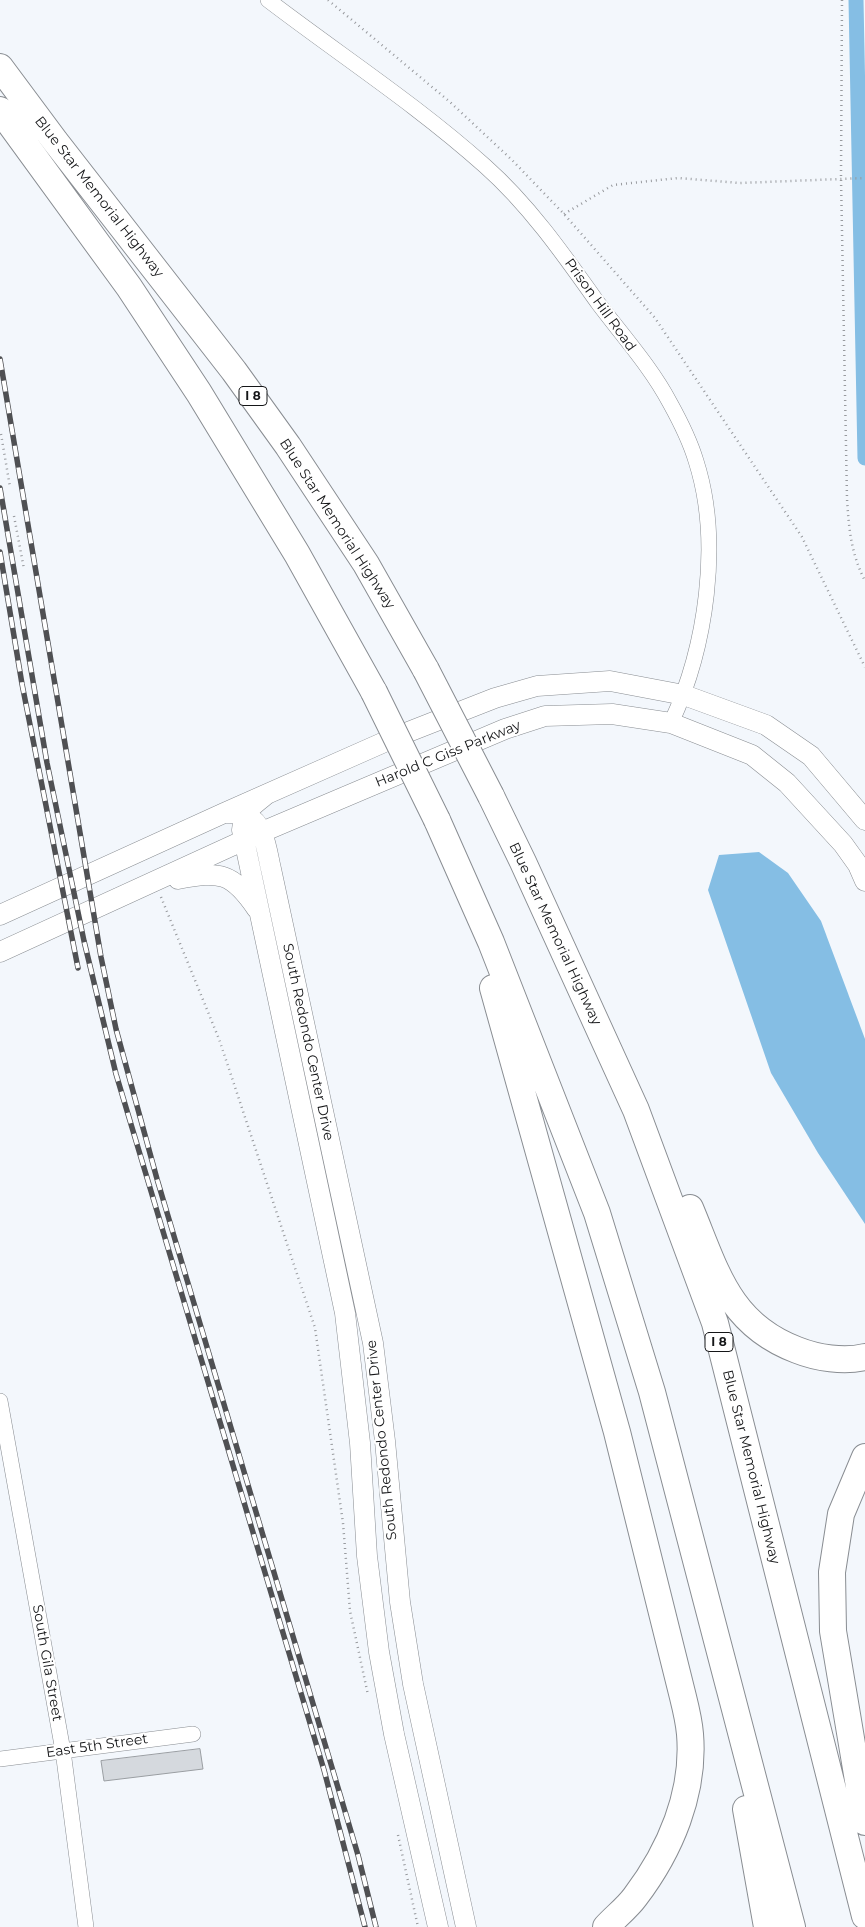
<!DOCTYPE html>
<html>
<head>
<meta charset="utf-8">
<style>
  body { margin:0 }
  canvas { display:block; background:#f3f7fc }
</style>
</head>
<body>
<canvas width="865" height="1927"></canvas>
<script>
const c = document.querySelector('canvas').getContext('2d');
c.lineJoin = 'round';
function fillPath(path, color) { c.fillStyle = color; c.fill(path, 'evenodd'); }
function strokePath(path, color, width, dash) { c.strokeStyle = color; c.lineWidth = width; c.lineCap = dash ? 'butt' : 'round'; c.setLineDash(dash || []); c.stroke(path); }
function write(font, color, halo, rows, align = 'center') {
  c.font = font + ' Montserrat,sans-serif'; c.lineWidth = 4; c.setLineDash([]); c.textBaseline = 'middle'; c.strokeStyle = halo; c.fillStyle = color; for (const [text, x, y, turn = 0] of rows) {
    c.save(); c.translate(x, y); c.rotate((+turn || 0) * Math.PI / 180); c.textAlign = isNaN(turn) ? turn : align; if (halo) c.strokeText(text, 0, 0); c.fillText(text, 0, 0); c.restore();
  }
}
const water = new Path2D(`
  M759,852L788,873L821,921L865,1039V1224L818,1153L771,1073L708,890L719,855Z`);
const canal = new Path2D(`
  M856,0L865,458`);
const building = new Path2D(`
  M200,1749L203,1769L104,1781L101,1761Z`);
const path = new Path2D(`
  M328,0L450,102L512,160L564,214L655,318L802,537L865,667
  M842,0L841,178L847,499C849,530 851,553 865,581
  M564,214L613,185L678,178L740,183L865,178
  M1,434L10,487
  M14,516L24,569
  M161,897L219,1039L315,1328L343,1523L350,1611L368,1695
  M398,1835L418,1927`);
const street = new Path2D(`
  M268,0C340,55 417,105 485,166C529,205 564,255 598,303C622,335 651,367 670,403C680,421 690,441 696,461C722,542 706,648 671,723
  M0,1401L63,1751L86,1927
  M0,1759L193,1734`);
const secondary = new Path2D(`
  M267,794C252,806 244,810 242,830L345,1313L360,1443L367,1556L379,1652L394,1734L438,1927
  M224,813C231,813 240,812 247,816C265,824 267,853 271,869L373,1343L385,1441L400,1602L413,1684L466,1927
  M178,879C220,871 232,872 257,909
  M0,915L224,813L398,736L495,698L537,686L610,681L684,695L766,725L811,756L865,820
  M0,952L262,832L505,729L545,716L612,714L671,723L752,755L787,783L843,844L858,865L865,881`);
const highway = new Path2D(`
  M0,67L55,141L234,371L288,446L366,564L426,670
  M0,110L129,287L199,393L297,554L374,692
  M491,796L523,862L636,1110L715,1323L865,1916
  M437,820L491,942L597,1213L652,1392L792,1927
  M493,988L617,1432L683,1697C686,1709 689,1722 690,1734C695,1793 670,1851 635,1897C627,1908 615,1917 606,1927
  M690,1208C716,1270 728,1324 797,1350C817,1358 844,1362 865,1357
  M865,1457L841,1514L832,1572L833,1631L865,1822
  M746,1809L767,1927`);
const rail = new Path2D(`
  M0,359L101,957L116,1029L157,1179L358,1855L376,1927
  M0,488L47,763L84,941L116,1074L324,1770L365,1927
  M0,552L22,684L78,968`);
const highwayBridge = new Path2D(`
  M426,670L491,796
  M374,692L437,820`);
const shields = [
  [253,396,28],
  [719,1342,28]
];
const shieldNames = [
  ["I 8",253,396],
  ["I 8",719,1342]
];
const streetNames = [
  ["Blue Star Memorial Highway",99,197,52],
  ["Prison Hill Road",600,305,54],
  ["Blue Star Memorial Highway",337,524,57],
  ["Harold C Giss Parkway",448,754,-22],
  ["Blue Star Memorial Highway",555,934,65],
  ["South Redondo Center Drive",308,1042,78],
  ["South Redondo Center Drive",382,1440,-96],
  ["Blue Star Memorial Highway",751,1467,76],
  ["South Gila Street",47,1663,80],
  ["East 5th Street",97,1746,-8]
];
fillPath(water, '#85bee4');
strokePath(canal, '#85bee4', 15);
fillPath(building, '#d5d9de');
strokePath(building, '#9a9ea2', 1);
strokePath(street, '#898d92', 16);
strokePath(secondary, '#898d92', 21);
strokePath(highway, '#898d92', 28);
strokePath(path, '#989a9e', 2.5, [1, 4]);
strokePath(street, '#fff', 15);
strokePath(secondary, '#fff', 20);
strokePath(highway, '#fff', 26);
strokePath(rail, '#4f5053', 5.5);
strokePath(rail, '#fff', 4, [11]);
strokePath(highwayBridge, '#898d92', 28, []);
strokePath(highwayBridge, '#fff', 26);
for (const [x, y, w] of shields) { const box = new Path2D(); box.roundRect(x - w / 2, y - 9.5, w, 19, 4); c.fillStyle = '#fff'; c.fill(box); strokePath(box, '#151618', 1); }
write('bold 12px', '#151618', null, shieldNames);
write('14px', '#151618', '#fff', streetNames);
</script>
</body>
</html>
